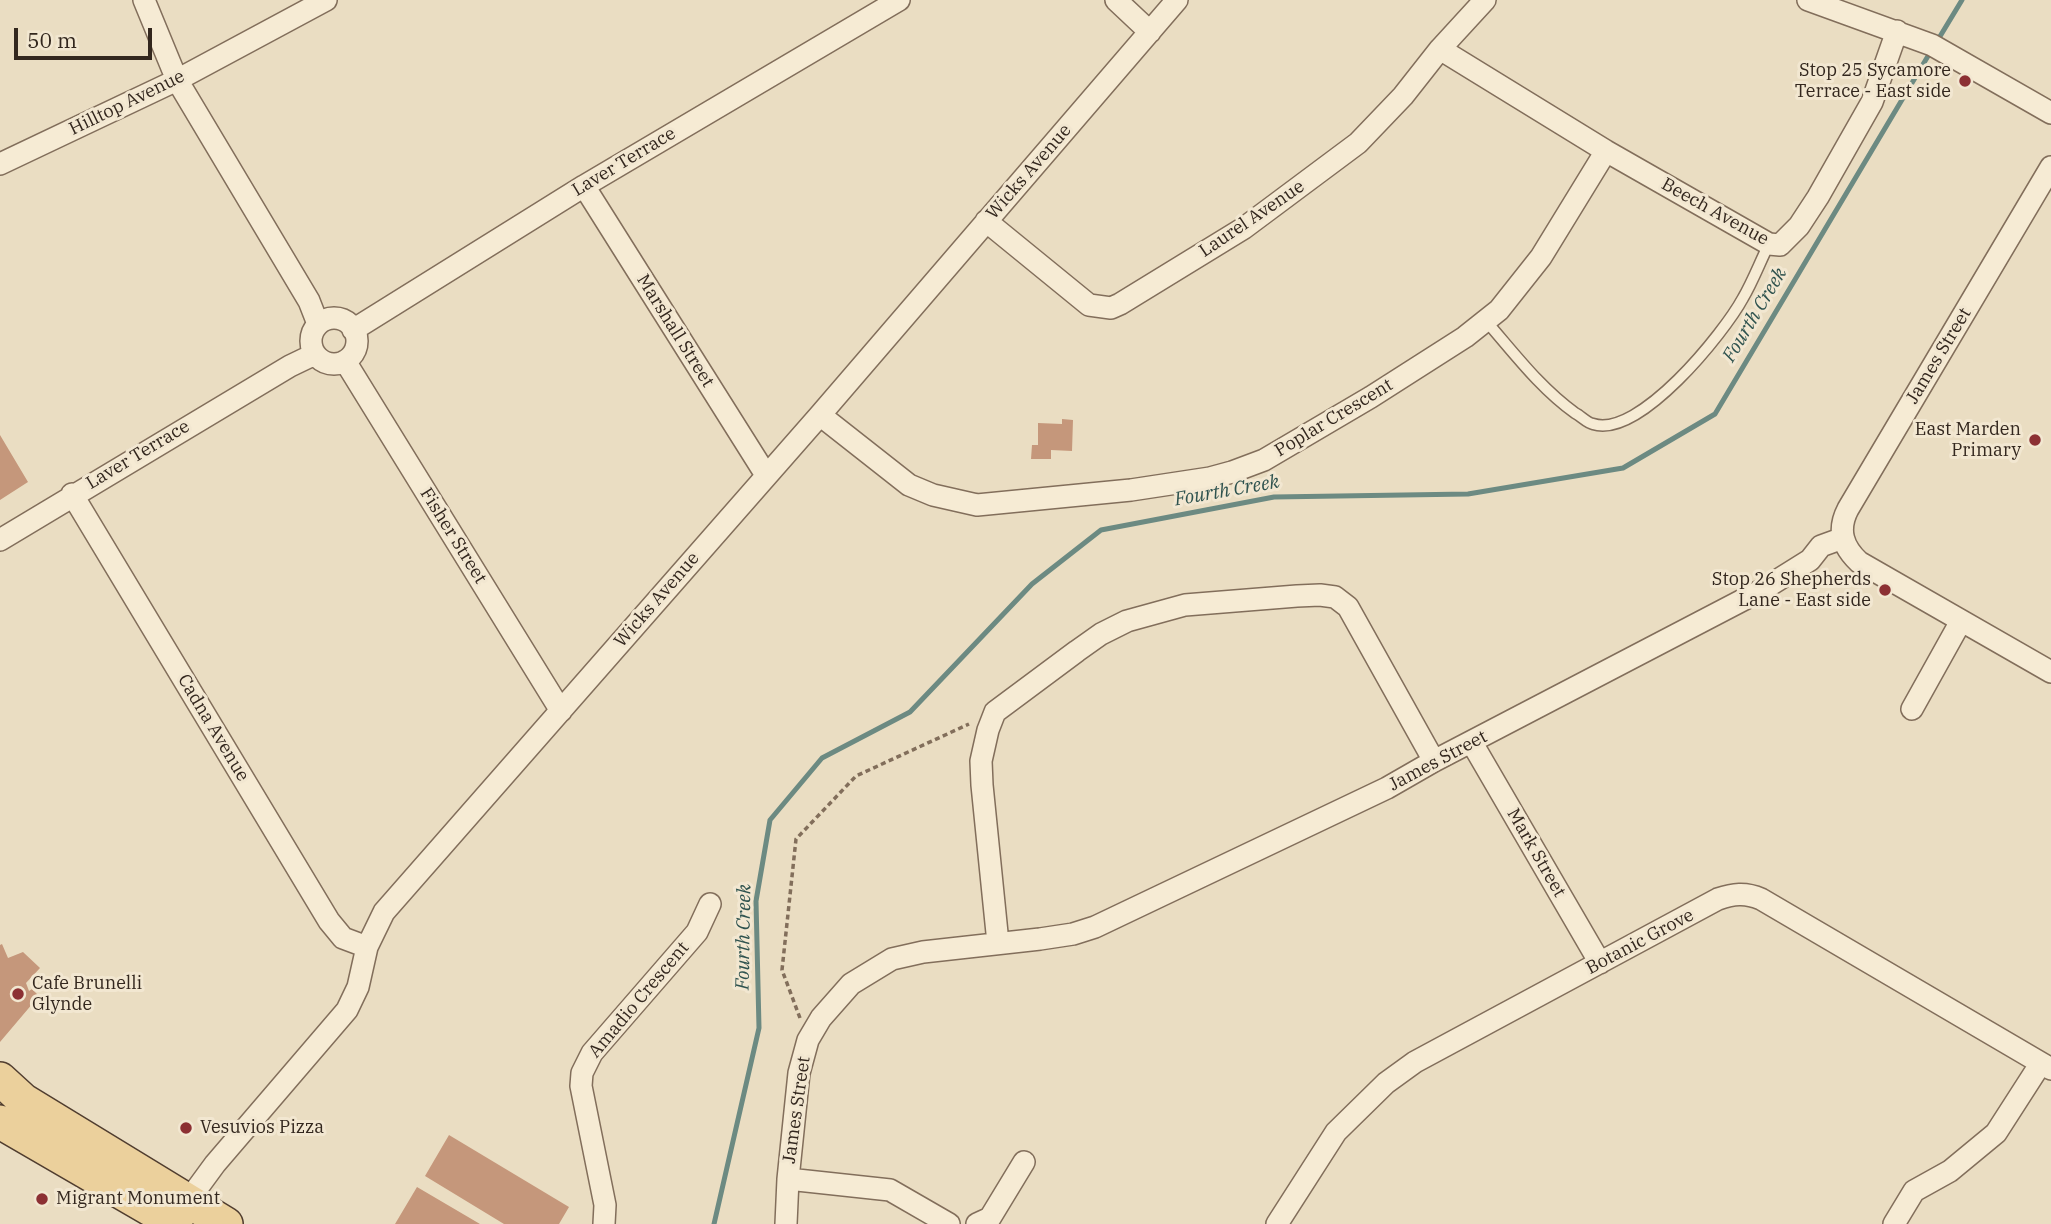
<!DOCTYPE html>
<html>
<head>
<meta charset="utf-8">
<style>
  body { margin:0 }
  #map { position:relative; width:2051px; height:1224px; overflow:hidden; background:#eaddc2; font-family:"IBM Plex Serif",serif }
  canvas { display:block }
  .scale { position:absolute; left:14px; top:28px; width:138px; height:32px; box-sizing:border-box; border:4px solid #33271e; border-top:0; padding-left:9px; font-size:21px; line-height:24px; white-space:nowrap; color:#33271e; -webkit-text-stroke:5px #f2e7d1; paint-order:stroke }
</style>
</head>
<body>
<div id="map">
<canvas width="2051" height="1224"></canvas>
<div class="scale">50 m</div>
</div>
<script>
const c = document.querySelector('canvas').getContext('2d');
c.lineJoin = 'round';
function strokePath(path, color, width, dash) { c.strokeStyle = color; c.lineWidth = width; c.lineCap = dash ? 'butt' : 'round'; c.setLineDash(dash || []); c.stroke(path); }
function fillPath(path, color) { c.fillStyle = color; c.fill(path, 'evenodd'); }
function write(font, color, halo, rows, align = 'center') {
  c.font = font + ' "IBM Plex Serif",serif'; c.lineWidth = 6; c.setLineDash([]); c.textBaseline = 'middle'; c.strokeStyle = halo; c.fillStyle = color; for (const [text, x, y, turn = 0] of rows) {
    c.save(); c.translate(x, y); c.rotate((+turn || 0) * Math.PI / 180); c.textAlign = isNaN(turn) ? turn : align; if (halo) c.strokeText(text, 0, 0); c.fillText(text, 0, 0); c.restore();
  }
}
const stream = new Path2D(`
  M1936,43L1962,0
  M714,1224L759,1028L756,901L770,820L822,758L910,712L1032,584L1101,530L1274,497L1468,494L1623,468L1715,414L1931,51`);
const building = new Path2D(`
  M1062,419L1073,420L1072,451L1051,450V459H1031L1032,445H1038V423L1062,424Z
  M0,435L28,482L0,500Z
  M2,944L8,958L23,952L40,968L26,983L29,991L32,989L39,996L0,1042V945Z
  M449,1135L569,1207L559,1224H504L425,1176Z
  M417,1187L480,1224H395Z`);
const path = new Path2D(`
  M800,1018L782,970L796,839L856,776L969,724`);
const lane = new Path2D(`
  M1486,321C1514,353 1540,388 1575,413C1581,416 1587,423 1593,424C1639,439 1724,333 1743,298C1753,281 1760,262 1769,244`);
const street = new Path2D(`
  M144,0L177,80L309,301L318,324
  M1116,0L1150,32
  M1808,0L1932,45L2051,113
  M1440,49L1606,151L1769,244L1780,245L1799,226L1818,197L1872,102L1897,31
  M0,164L177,80L326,0
  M2051,167L1848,509C1837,530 1843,547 1859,562L2051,672
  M584,186L766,475
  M986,221L1089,305L1111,308L1120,304L1244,228L1358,143L1403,96L1440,49L1485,0
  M311 341a23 23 0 1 1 46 0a23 23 0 1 1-46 0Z
  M353,330L584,186L899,0
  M345,361L561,711
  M820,415L909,485L933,495L977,505L1131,490L1210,478L1232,472L1264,460L1371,397L1465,337L1499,310L1541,257L1606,151
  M72,494L329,921L343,938L367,947
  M0,540L290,366L315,354
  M1912,709L1961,621
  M1472,743L1600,963
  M998,943L982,785L981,761L988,730L995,712L1077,651L1101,634L1127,621L1185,605L1297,596L1320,595L1335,597L1348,607L1434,761
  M788,1179L890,1190L949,1224
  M182,1209L215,1164L347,1010L358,987L367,947L384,912L820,415L1177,0
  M604,1224L605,1205L581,1086L582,1073L592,1053L697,932L710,904
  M786,1224L788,1179L799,1073L808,1040L821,1018L851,984L892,959L923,952L1040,939L1073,934L1095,927L1387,788L1434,761L1762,590L1810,560L1821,546L1843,538
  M977,1224L990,1218L1024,1162
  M1277,1224L1336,1132L1386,1083L1415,1062L1718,899C1733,894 1745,892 1761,899L2051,1069
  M1894,1224L1914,1191L1950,1171L1996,1133L2041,1063`);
const primary = new Path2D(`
  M0,1079L23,1100L226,1224
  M0,1122L176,1224`);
const markers = [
  [1965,81,7,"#8c3033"],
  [2035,440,7,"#8c3033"],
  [1885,590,7,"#8c3033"],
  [18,994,7,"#8c3033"],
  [186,1128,7,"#8c3033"],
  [42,1199,7,"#8c3033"]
];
const poiNames = [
  ["Stop 25 Sycamore",1951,71],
  ["Terrace - East side",1951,92],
  ["East Marden",2021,430],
  ["Primary",2021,451],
  ["Stop 26 Shepherds",1871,580],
  ["Lane - East side",1871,601],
  ["Cafe Brunelli",32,984,"left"],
  ["Glynde",32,1005,"left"],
  ["Vesuvios Pizza",200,1128,"left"],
  ["Migrant Monument",56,1199,"left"]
];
const streetNames = [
  ["Hilltop Avenue",127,103,-26],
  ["Laver Terrace",624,162,-31],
  ["Wicks Avenue",1029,172,-49],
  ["Beech Avenue",1715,212,29],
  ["Laurel Avenue",1252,219,-34],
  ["Marshall Street",675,331,58],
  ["James Street",1939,356,-59],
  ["Poplar Crescent",1334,418,-31],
  ["Laver Terrace",138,455,-31],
  ["Fisher Street",453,536,58],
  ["Wicks Avenue",657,600,-49],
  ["Cadna Avenue",213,728,59],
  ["James Street",1438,761,-28],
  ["Mark Street",1536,853,60],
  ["Botanic Grove",1640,942,-28],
  ["Amadio Crescent",639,1000,-50],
  ["James Street",797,1110,-82]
];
const waterNames = [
  ["Fourth Creek",1755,315,-59],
  ["Fourth Creek",1227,491,-10],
  ["Fourth Creek",744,937,-89]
];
strokePath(stream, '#6c8a82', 5);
fillPath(building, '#c5977b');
strokePath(lane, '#826e5b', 13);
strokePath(street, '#826e5b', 24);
strokePath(primary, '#503d2f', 36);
strokePath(path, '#826e5b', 3.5, [5, 3.5]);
strokePath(lane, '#f6ebd4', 10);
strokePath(street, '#f6ebd4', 21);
strokePath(primary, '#ebd09c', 33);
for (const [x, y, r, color] of markers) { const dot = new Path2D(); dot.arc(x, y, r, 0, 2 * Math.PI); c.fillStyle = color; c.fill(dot); strokePath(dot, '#f2e7d1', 2.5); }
write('18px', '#33271e', '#f2e7d1', poiNames, 'right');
write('18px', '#33271e', '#f2e7d1', streetNames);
write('italic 19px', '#2e524e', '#f2e7d1', waterNames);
</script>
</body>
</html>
